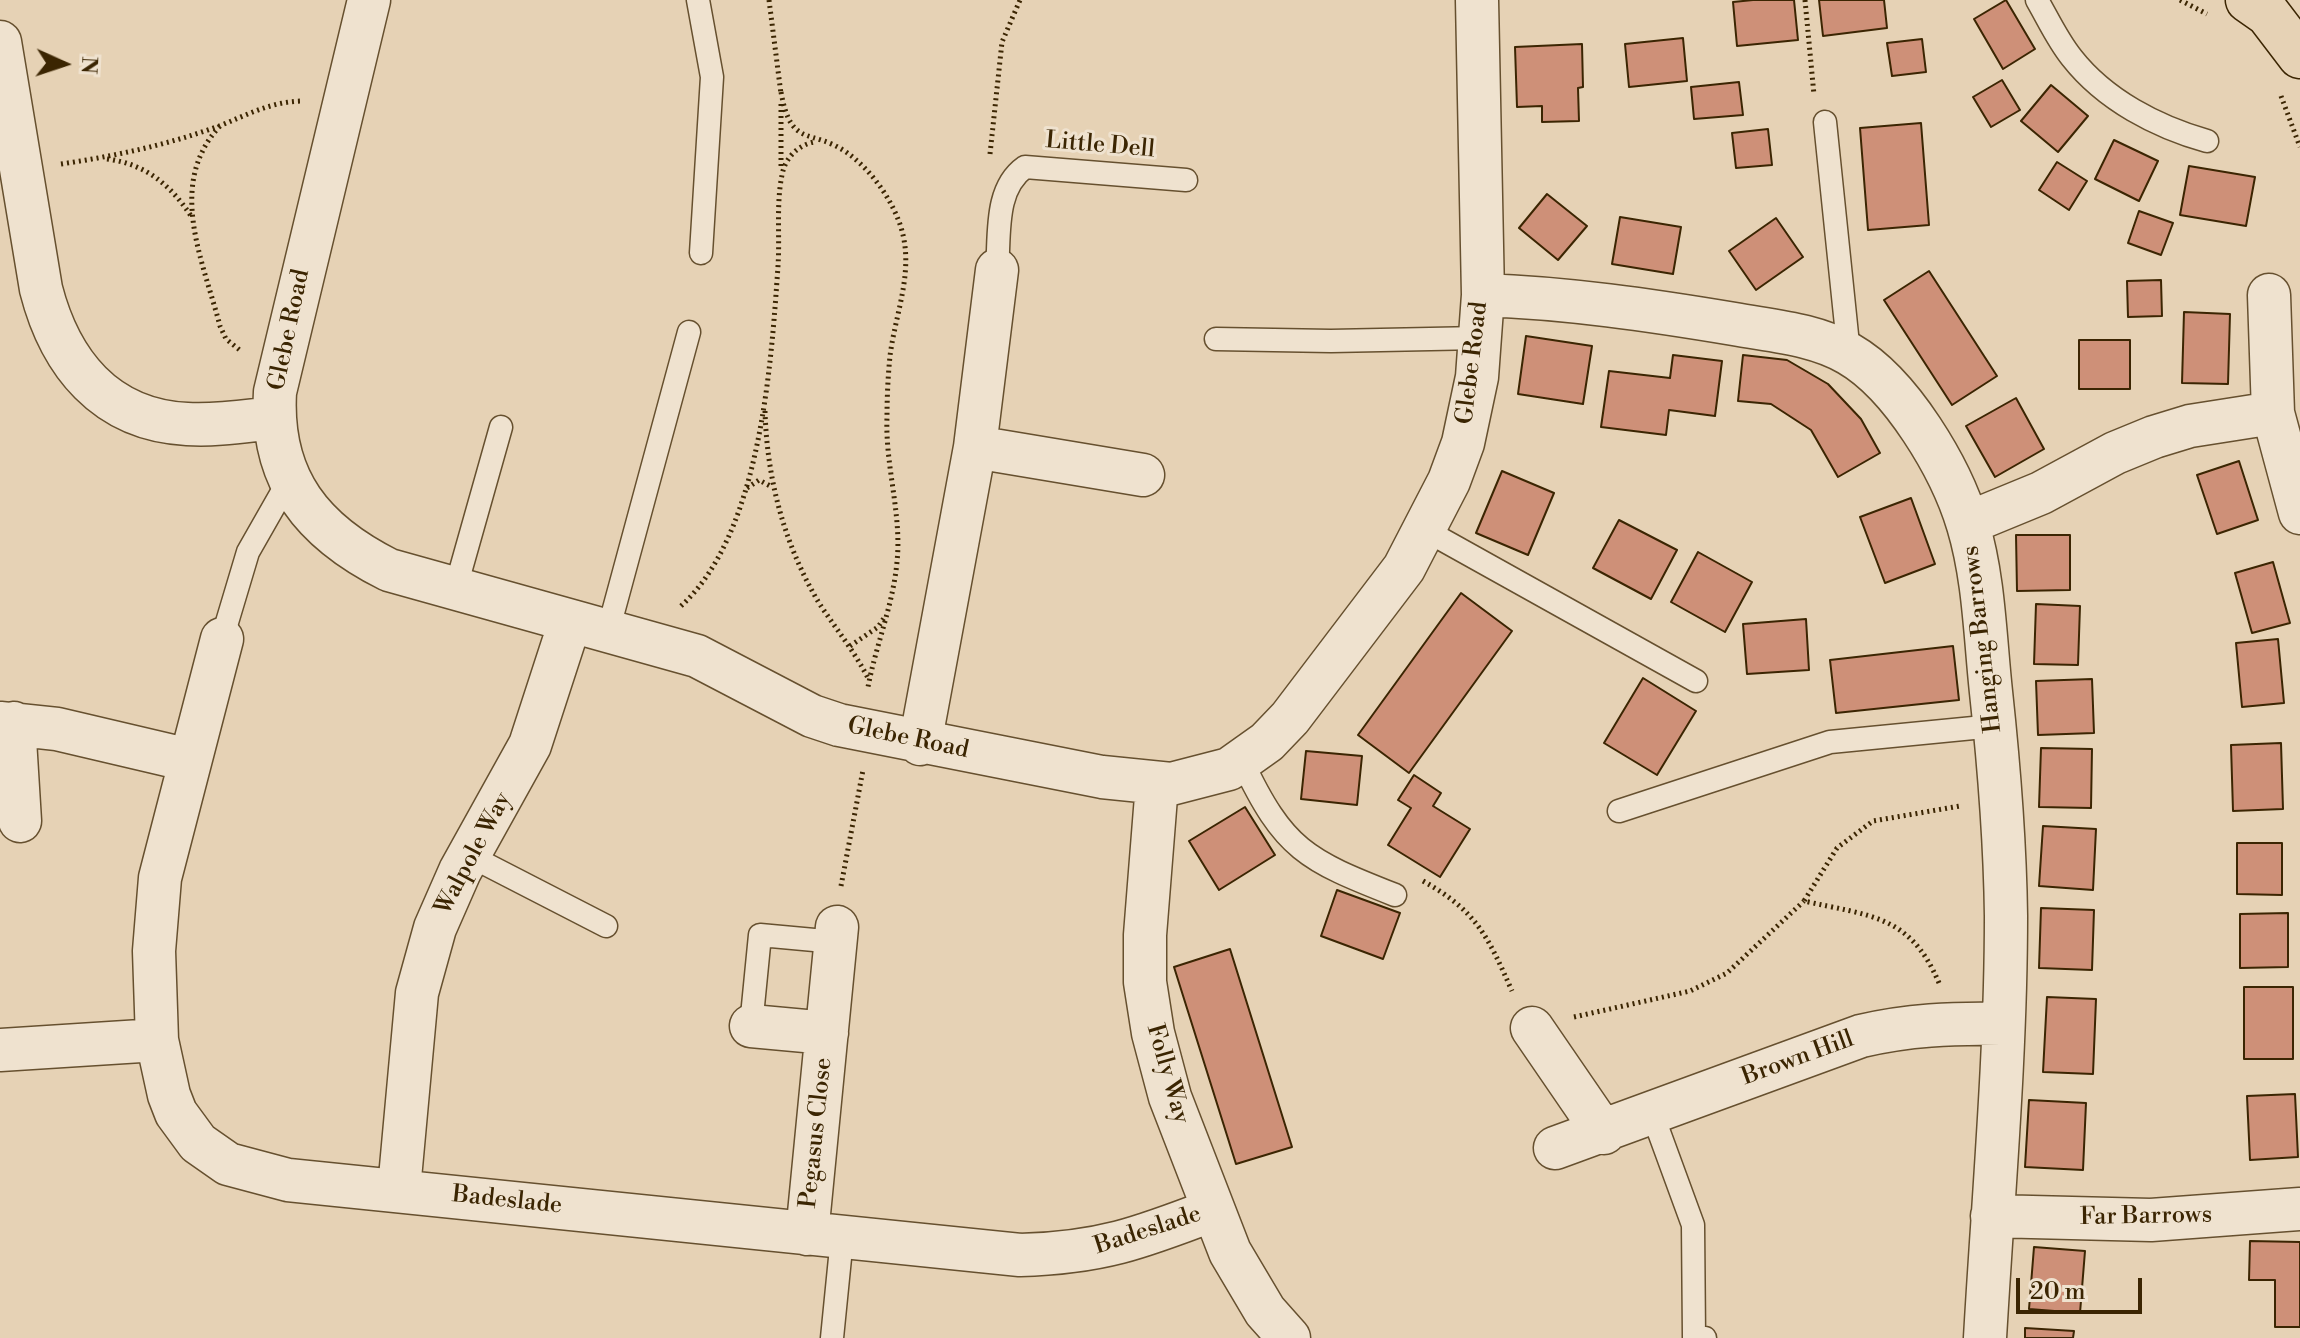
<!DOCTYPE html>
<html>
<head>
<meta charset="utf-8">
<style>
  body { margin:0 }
  #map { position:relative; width:2300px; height:1338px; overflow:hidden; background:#e6d2b5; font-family:"Libre Bodoni",serif }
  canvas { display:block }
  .north { position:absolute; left:24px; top:24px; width:80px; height:80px; -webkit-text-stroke:6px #efe2cf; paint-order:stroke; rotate:93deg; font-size:22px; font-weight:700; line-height:32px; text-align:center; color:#3b2502 }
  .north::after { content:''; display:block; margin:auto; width:28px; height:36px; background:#3b2502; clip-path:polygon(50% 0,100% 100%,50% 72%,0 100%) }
  .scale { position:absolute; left:2016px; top:1278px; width:126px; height:36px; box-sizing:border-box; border:4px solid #3b2502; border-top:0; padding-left:10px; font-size:24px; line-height:28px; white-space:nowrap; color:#3b2502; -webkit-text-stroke:6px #efe2cf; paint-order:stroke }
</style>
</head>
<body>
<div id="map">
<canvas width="2300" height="1338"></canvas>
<div class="north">N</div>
<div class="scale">20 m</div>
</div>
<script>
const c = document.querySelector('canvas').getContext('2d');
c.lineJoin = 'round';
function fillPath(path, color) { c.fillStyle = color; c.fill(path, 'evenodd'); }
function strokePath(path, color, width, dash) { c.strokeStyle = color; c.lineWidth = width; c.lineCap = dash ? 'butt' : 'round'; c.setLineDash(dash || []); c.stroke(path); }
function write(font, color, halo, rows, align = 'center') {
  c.font = font + ' "Libre Bodoni",serif'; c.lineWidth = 6; c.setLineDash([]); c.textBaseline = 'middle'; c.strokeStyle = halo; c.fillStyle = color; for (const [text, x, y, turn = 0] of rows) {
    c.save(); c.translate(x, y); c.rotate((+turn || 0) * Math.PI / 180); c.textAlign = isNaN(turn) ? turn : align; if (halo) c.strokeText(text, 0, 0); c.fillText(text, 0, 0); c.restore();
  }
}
const building = new Path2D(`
  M1753,0H1794L1798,40L1737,46L1733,2Z
  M1819,0H1884L1887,28L1823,36Z
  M2006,0L2035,49L2003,69L1974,19Z
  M1683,38L1687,81L1629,87L1625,44Z
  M1922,39L1926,72L1892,76L1887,43Z
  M1582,44L1583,87L1578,88L1579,121L1542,122V106L1517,107L1515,47Z
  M2002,80L2020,110L1991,127L1973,97Z
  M1739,82L1743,115L1694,119L1691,87Z
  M2051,85L2088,116L2058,152L2021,121Z
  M1921,123L1929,225L1868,230L1860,128Z
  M1768,129L1772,165L1736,168L1732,133Z
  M2114,140L2158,161L2139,201L2095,179Z
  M2057,162L2087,181L2069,210L2039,190Z
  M2189,166L2255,177L2246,226L2180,215Z
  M1547,194L1587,226L1558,260L1519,228Z
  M2139,211L2173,223L2161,255L2128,243Z
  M1620,217L1681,227L1673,274L1612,264Z
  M1776,218L1803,257L1756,290L1729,251Z
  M1929,271L1997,376L1952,405L1884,300Z
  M2161,280L2162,316L2128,317L2127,281Z
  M2184,312L2230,314L2228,384L2182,383Z
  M1526,336L1592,346L1583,404L1518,394Z
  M2079,340H2130V389H2079Z
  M1673,355L1722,361L1715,416L1669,410L1666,435L1601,427L1609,371L1670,378Z
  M1743,355L1787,360L1828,384L1861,419L1880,453L1838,477L1811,430L1771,404L1738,401Z
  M2016,398L2044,449L1995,477L1966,426Z
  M2239,461L2258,520L2217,534L2197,475Z
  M1502,471L1554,493L1528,555L1476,533Z
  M1911,498L1935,564L1885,583L1860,517Z
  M1619,520L1677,550L1651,599L1593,568Z
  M2016,535H2070V590L2017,591Z
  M1698,552L1752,582L1725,632L1671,602Z
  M2273,562L2290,623L2252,633L2235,573Z
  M1461,593L1512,631L1409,773L1358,735Z
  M2036,604L2080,606L2078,665L2034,664Z
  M1806,619L1809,670L1747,674L1743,624Z
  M2278,639L2284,703L2242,707L2236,643Z
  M1953,646L1959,700L1836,713L1830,660Z
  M1643,678L1696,711L1657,775L1604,743Z
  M2092,679L2094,733L2038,735L2036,681Z
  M2281,743L2283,809L2233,811L2231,745Z
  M2041,748L2092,749L2091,808L2039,807Z
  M1306,751L1362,756L1357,805L1301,799Z
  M1414,775L1441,793L1433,806L1470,829L1440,877L1388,845L1411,808L1398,800Z
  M1245,807L1275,855L1219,890L1189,841Z
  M2043,826L2096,829L2093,890L2039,886Z
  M2237,843H2282V895L2237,894Z
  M1337,890L1400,913L1383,959L1321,936Z
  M2041,908L2094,910L2092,970L2039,968Z
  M2288,913V967L2240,968V914Z
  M1230,949L1292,1147L1236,1164L1174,967Z
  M2244,987H2293V1059H2244Z
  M2047,997L2096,999L2093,1074L2043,1072Z
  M2295,1094L2298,1157L2250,1160L2247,1096Z
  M2029,1100L2086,1103L2083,1170L2025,1167Z
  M2250,1241L2300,1242V1327H2275V1280H2249Z
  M2034,1247L2085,1251L2080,1313L2029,1309Z
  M2025,1328L2074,1331L2073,1338H2025Z`);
const path = new Path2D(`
  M769,0L781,94
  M1805,0L1814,95
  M2180,0L2207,14
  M781,92C791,149 811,128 846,152C869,168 888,194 898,219C917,266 896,309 890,356C888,376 887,397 887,417C885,466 902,514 897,562C893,605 876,645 868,687
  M2281,96L2300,147
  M781,104V170
  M220,126C166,184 203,260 220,326L226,339L241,351
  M990,154L1002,42L1020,0
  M107,159C145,164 170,184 191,216
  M61,164C115,156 167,145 219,126C247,115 270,102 301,101
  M765,411C767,479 784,544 819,603C836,629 855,652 869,680
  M747,488L759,480L772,487
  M681,606C760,534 771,368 778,266C780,237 776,204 782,175C785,158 798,145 814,142
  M850,646L878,627L884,618
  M1423,881C1477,911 1488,937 1512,991
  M841,886L863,770
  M1939,983C1910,914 1869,916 1804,901L1837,848L1873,821L1960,806
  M1574,1017L1690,991L1727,973L1804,901`);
const lane = new Path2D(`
  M698,0L712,77L701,253
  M2037,0C2048,19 2058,41 2072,58C2105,100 2157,127 2207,141
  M1825,122L1849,354
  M997,270C1000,235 994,189 1025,167L1186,180
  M1216,339L1331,341L1480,338
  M1425,530L1696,681
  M455,590L501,427
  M608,631L689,332
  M222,639L248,552L289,480
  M1242,761C1284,850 1306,860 1395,895
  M1619,811L1830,742L1994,726
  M470,856L606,926
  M751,1026L760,935L836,942
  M1652,1113L1693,1225L1694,1337L1705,1338
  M832,1338L842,1238`);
const street = new Path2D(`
  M369,0L275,392C270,480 313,532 389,570L697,656L812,716L839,725L1102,777L1171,784L1229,769L1267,742L1290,718L1404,568L1449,481L1463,443L1477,377L1483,295L1477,0
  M0,42L41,289C60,363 105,420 187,424C216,426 245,421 273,418
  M1483,295C1567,298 1650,310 1734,324C1772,331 1815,334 1849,354C1901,384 1951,468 1968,525C1984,578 1985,636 1991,692C1999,766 2005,841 2006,916C2006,1056 1993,1199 1985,1338
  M2269,295L2273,413L2300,513
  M975,447L1143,475
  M1968,523L2041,493L2115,453L2154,437L2190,426L2273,413
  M222,639L160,878L154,951L157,1040L169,1095L176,1113L198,1143L228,1164L288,1180L1020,1255C1100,1253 1140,1238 1213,1210
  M0,723L57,729L189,760
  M14,723L20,821
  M920,744L975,447L997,270
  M1157,784L1145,935V982L1153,1033L1170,1097L1230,1252L1265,1311L1289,1338
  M751,1026L827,1033
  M1532,1028L1604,1133
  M0,1050L157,1040
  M1555,1148L1861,1036C1908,1025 1952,1023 2001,1024
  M399,1189L417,993L435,928L460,871L530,745L570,622
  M1992,1216L2151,1220L2300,1209
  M807,1234L837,927`);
const primary = new Path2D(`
  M2248,0L2268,14L2300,56`);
const streetNames = [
  ["Little Dell",1100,146,5],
  ["Glebe Road",290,330,-78],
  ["Glebe Road",1473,363,-83],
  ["Hanging Barrows",1983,639,-97],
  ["Glebe Road",908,739,12],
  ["Walpole Way",474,854,-62],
  ["Brown Hill",1798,1059,-20],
  ["Folly Way",1167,1074,74],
  ["Pegasus Close",817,1133,-84],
  ["Badeslade",507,1201,6],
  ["Far Barrows",2146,1217,-1],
  ["Badeslade",1148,1231,-18]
];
fillPath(building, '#ce9078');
strokePath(building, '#3b2502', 2);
strokePath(lane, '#66502f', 25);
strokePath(street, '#66502f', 45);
strokePath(primary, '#3b2502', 47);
strokePath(path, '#3b2502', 5, [2, 4]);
strokePath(lane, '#efe2cf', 22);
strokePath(street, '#efe2cf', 42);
strokePath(primary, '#e6d2b5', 44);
write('24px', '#3b2502', '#efe2cf', streetNames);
</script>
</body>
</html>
